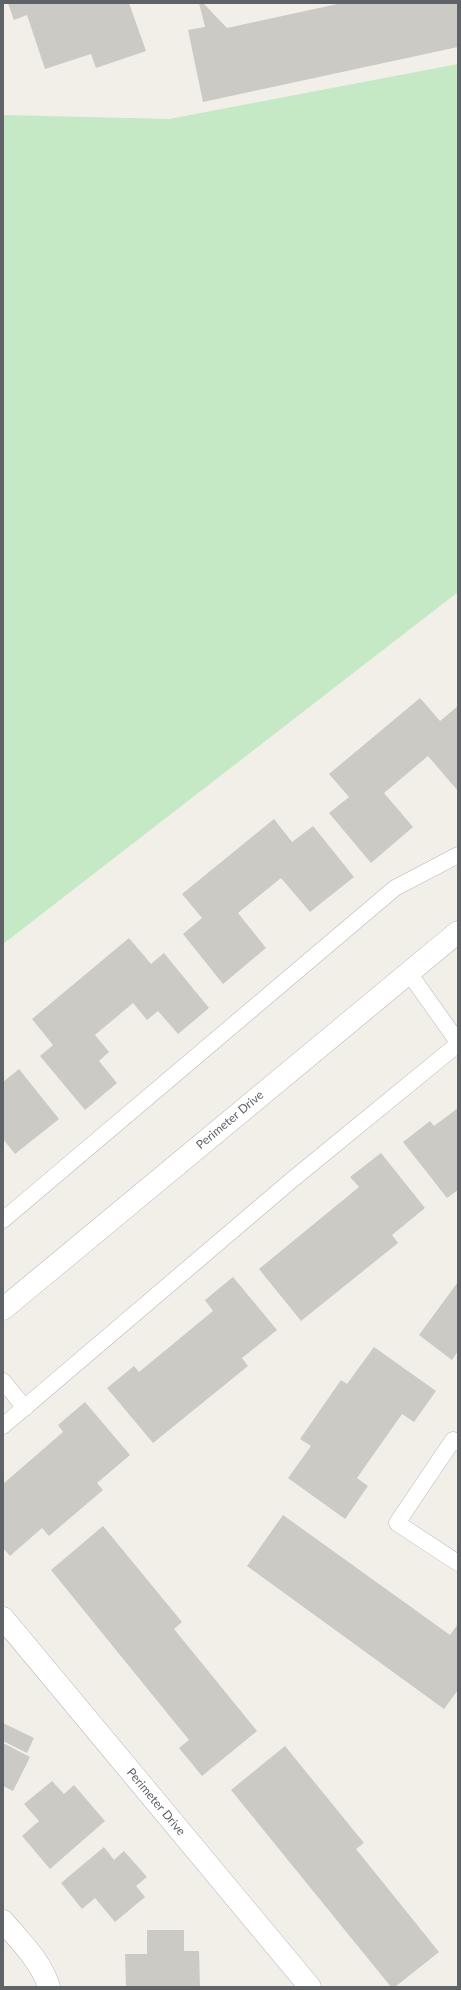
<!DOCTYPE html>
<html>
<head>
<meta charset="utf-8">
<style>
  body { margin:0 }
  #map { position:relative; width:461px; height:1990px; overflow:hidden; background:#f1efe8; font-family:Lato,sans-serif }
  canvas { display:block }
  .frame { position:absolute; inset:0; border:4px solid #5f6368; pointer-events:none }
</style>
</head>
<body>
<div id="map">
<canvas width="461" height="1990"></canvas>
<div class="frame"></div>
</div>
<script>
const c = document.querySelector('canvas').getContext('2d');
c.lineJoin = 'round';
function fillPath(path, color) { c.fillStyle = color; c.fill(path, 'evenodd'); }
function strokePath(path, color, width, dash) { c.strokeStyle = color; c.lineWidth = width; c.lineCap = dash ? 'butt' : 'round'; c.setLineDash(dash || []); c.stroke(path); }
function write(font, color, halo, rows, align = 'center') {
  c.font = font + ' Lato,sans-serif'; c.lineWidth = 3.5; c.setLineDash([]); c.textBaseline = 'middle'; c.strokeStyle = halo; c.fillStyle = color; for (const [text, x, y, turn = 0] of rows) {
    c.save(); c.translate(x, y); c.rotate((+turn || 0) * Math.PI / 180); c.textAlign = isNaN(turn) ? turn : align; if (halo) c.strokeText(text, 0, 0); c.fillText(text, 0, 0); c.restore();
  }
}
const green = new Path2D(`
  M458,64V592L3,944V115L169,119Z`);
const building = new Path2D(`
  M8,3H129L146,51L96,68L91,54L45,69L27,15L14,20Z
  M199,3H203L227,28L342,3H458V47L203,102L188,30L205,27Z
  M420,698L440,721L458,706V791L428,756L384,793L413,827L371,863L329,813L349,797L329,774Z
  M274,819L292,842L313,826L354,877L310,912L281,878L238,913L266,948L223,984L183,934L202,918L182,894Z
  M129,938L151,964L164,953L209,1008L178,1034L158,1011L147,1020L133,1003L95,1035L109,1052L99,1061L117,1083L85,1110L40,1056L53,1045L32,1019Z
  M19,1069L59,1119L15,1154L3,1139V1082Z
  M458,1108V1190L447,1198L403,1142L430,1121L434,1126Z
  M381,1153L425,1208L392,1235L398,1243L301,1321L259,1269L359,1187L350,1177Z
  M233,1277L277,1330L242,1358L248,1366L153,1443L107,1388L134,1366L139,1372L213,1311L205,1300Z
  M458,1282V1351L452,1360L419,1335Z
  M374,1347L436,1391L414,1422L402,1414L357,1478L368,1486L345,1519L288,1478L311,1446L300,1439L341,1380L347,1384Z
  M85,1402L130,1455L97,1483L103,1490L49,1536L42,1528L10,1556L3,1548V1484L63,1432L58,1425Z
  M283,1515L450,1635L458,1624V1690L444,1709L247,1566Z
  M103,1526L182,1622L174,1629L257,1731L202,1776L179,1748L189,1740L51,1570Z
  M3,1723L34,1738L27,1753L3,1741Z
  M3,1743L30,1757L13,1791L3,1786Z
  M285,1746L364,1843L356,1849L439,1952L395,1987H391L231,1790Z
  M52,1781L64,1794L74,1785L105,1821L50,1869L22,1836L39,1821L24,1804Z
  M104,1847L114,1860L124,1851L147,1877L136,1886L145,1897L115,1922L95,1898L82,1909L61,1883Z
  M147,1930H184V1951H199L200,1987H126L125,1954H147Z`);
const service = new Path2D(`
  M409,973L458,1042
  M3,1220L395,888L458,855
  M3,1381L25,1408
  M3,1426L293,1179L458,1044
  M458,1443L453,1440L397,1523L458,1563`);
const minor = new Path2D(`
  M3,1309L458,932
  M3,1618L310,1987
  M3,1921C20,1941 41,1961 49,1987`);
const streetNames = [
  ["Perimeter Drive",230,1120,-40],
  ["Perimeter Drive",156,1802,50]
];
fillPath(green, '#c5e8c5');
fillPath(building, '#cccac5');
strokePath(service, '#b5b8bc', 17);
strokePath(minor, '#b5b8bc', 23);
strokePath(service, '#fff', 16);
strokePath(minor, '#fff', 22);
write('12px', '#5f6368', '#fff', streetNames);
</script>
</body>
</html>
